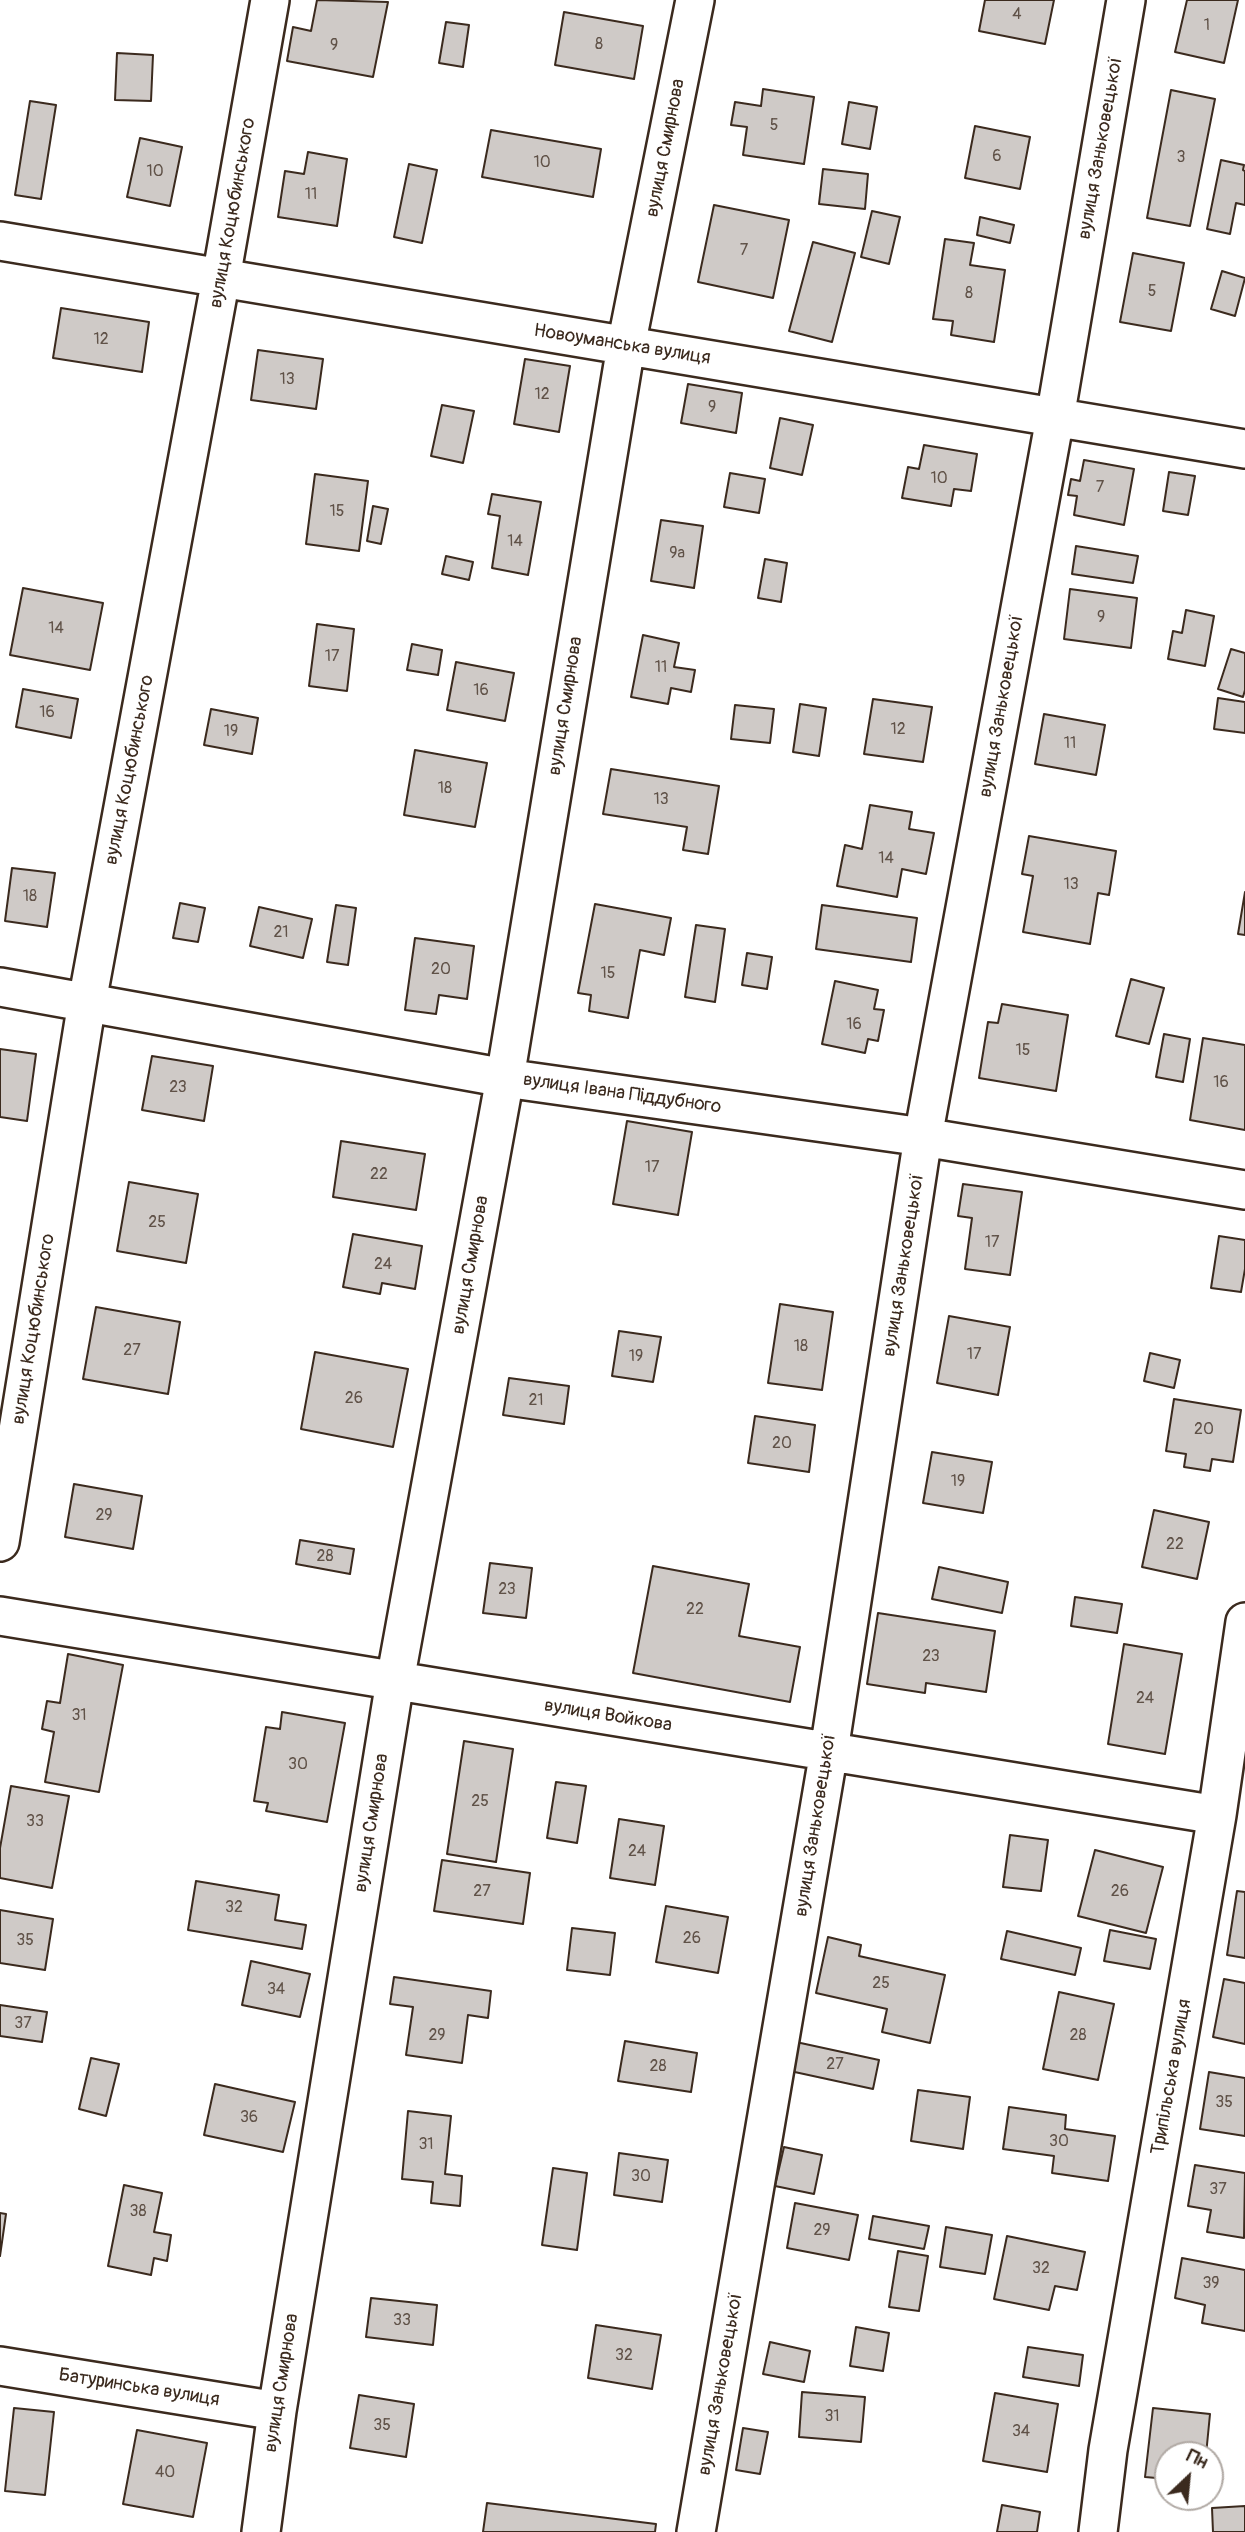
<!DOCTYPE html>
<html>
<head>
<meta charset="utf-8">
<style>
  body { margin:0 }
  #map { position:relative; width:1245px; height:2532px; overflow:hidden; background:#fff; font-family:Pangolin,sans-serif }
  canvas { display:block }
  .north { position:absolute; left:1154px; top:2441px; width:70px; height:70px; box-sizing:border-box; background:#fff; border:2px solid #b1aaa5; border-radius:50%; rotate:26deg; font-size:19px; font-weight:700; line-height:28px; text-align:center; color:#3b2a1e }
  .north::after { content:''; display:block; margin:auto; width:24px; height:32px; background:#3b2a1e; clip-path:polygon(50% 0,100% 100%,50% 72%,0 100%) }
</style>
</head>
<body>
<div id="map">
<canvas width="1245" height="2532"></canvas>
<div class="north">Пн</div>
</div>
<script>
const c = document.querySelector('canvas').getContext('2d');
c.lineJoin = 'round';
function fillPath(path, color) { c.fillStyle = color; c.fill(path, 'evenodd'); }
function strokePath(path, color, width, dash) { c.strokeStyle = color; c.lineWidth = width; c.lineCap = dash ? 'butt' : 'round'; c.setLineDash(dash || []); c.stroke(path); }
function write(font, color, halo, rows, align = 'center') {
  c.font = font + ' Pangolin,sans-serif'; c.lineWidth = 5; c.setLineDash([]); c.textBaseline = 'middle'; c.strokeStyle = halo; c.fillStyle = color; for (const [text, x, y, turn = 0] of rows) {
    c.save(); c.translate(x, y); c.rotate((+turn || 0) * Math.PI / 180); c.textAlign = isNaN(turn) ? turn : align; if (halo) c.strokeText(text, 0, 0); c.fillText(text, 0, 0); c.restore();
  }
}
const building = new Path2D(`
  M317,0L388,2L373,77L287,61L293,27L311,31Z
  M985,0H1054L1045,44L979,31Z
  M1187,0H1238L1224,63L1175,52Z
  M564,12L643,26L634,79L555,65Z
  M446,22L469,25L463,67L439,63Z
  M117,53L153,55L151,101L115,100Z
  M763,89L814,97L804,164L743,155L747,127L731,125L735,102L761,106Z
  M1171,90L1215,99L1190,226L1147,218Z
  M30,101L56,105L41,199L15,195Z
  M849,102L877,107L870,149L842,144Z
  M975,126L1030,137L1020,189L965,178Z
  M491,130L601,149L593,197L482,177Z
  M140,138L182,147L170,206L127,197Z
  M308,152L347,159L337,226L278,217L285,171L304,174Z
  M1221,160L1244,165L1243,170L1245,171V205L1236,203L1230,234L1207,229Z
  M409,164L437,170L422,243L394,237Z
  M823,169L868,174L865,209L819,204Z
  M714,205L789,220L773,298L698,282Z
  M872,211L900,217L889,264L861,257Z
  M980,217L1014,225L1010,243L977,235Z
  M945,239L974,243L970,265L1005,270L994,342L951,335L953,321L933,319Z
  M813,242L855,253L832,342L789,331Z
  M1133,253L1184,263L1171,331L1120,322Z
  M1222,271L1245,278L1235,316L1211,309Z
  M61,308L149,322L142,372L53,358Z
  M258,350L323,359L316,409L251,400Z
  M525,359L570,366L559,432L514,424Z
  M688,384L742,393L736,433L681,423Z
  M442,405L474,411L463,463L431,456Z
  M780,418L813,425L802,475L770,468Z
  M924,445L977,454L971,491L954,489L951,506L902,498L908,467L919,469Z
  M1084,460L1134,469L1124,525L1074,515L1077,496L1068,495L1071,479L1080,481Z
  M1169,472L1195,476L1188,515L1163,511Z
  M730,473L765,479L759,513L724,507Z
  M315,474L368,481L359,551L306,544Z
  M492,494L541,502L528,575L492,568L500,516L488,514Z
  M373,506L388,509L381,544L367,541Z
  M661,520L703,526L694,588L651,581Z
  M1076,546L1138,556L1133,583L1072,574Z
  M446,556L473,562L469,580L442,574Z
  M765,559L787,563L781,602L758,598Z
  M23,588L103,603L90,670L10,655Z
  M1070,589L1137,598L1131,648L1064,639Z
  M1186,610L1214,616L1205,666L1168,659L1173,631L1182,633Z
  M317,624L354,629L347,691L309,686Z
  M643,635L679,643L674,667L695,670L691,692L671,688L668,704L631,697Z
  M412,644L442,650L438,675L407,670Z
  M1231,649L1245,653V690L1243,697L1218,689Z
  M456,662L514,673L505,721L447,710Z
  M23,689L78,699L71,738L16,727Z
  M1218,698L1245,702V733L1214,729Z
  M873,699L932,707L923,762L864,754Z
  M800,704L826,708L819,756L793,752Z
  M735,705L774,709L770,743L731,739Z
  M211,709L258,718L252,754L204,745Z
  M1044,714L1105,725L1096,775L1035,764Z
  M415,750L487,763L475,827L404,815Z
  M611,769L719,786L708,854L683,850L687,827L603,814Z
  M870,805L912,812L909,829L934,833L926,874L902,869L897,897L837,886L845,845L862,849Z
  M1029,836L1116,851L1109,895L1098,893L1090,944L1023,932L1033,876L1022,874Z
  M12,868L55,873L47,927L5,921Z
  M1245,892V935L1238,934Z
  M180,903L205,908L198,942L173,938Z
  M595,904L671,918L664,955L640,950L628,1018L589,1011L591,995L578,993Z
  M336,905L356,908L348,965L327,962Z
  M822,905L917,918L911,962L816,949Z
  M259,907L312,919L303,958L250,946Z
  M696,925L725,929L715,1002L685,997Z
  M415,938L474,946L467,999L439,995L436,1014L405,1010Z
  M747,953L772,957L767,989L742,985Z
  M1131,979L1164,988L1149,1044L1116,1036Z
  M835,981L878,990L874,1009L884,1010L878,1041L868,1039L865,1053L822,1044Z
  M1002,1004L1068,1015L1056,1091L979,1078L988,1022L998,1023Z
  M1164,1034L1190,1039L1183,1082L1156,1077Z
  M1203,1038L1245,1045V1130L1190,1120Z
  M0,1049L36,1054L27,1121L0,1117Z
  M152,1056L213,1066L204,1121L142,1110Z
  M627,1121L692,1132L678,1215L613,1204Z
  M341,1141L425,1154L416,1210L333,1197Z
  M129,1182L198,1194L186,1263L117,1251Z
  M963,1184L1022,1192L1010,1275L965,1269L972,1218L958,1216Z
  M353,1234L422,1246L415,1289L382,1283L380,1294L343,1287Z
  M1219,1236L1245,1240V1269L1241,1292L1211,1288Z
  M780,1304L833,1312L822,1390L768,1383Z
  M96,1307L180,1322L168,1394L83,1379Z
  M949,1316L1010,1327L998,1395L937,1383Z
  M619,1331L661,1337L653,1382L612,1376Z
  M315,1352L408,1369L393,1447L301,1429Z
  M1150,1353L1180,1360L1174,1388L1144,1381Z
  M509,1378L569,1386L564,1424L503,1415Z
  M1174,1399L1241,1410L1233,1462L1212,1459L1210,1471L1184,1467L1186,1454L1166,1451Z
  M755,1416L815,1425L809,1472L748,1463Z
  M932,1452L992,1462L983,1513L923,1503Z
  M74,1484L142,1496L133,1549L65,1537Z
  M1154,1510L1209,1522L1197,1579L1142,1567Z
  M300,1540L354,1549L350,1574L296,1564Z
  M490,1563L532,1568L526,1618L483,1613Z
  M653,1566L749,1584L739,1636L800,1647L790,1702L633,1673Z
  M939,1567L1008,1582L1002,1613L932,1599Z
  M1075,1597L1122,1604L1117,1633L1071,1626Z
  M878,1613L995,1631L986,1692L926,1683L925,1693L867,1684Z
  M1124,1644L1182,1654L1165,1754L1108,1744Z
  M68,1654L123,1665L99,1792L45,1782L54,1732L42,1729L47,1701L60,1703Z
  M282,1712L345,1723L327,1822L266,1811L268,1803L254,1801L266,1727L280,1729Z
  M464,1741L513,1749L496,1862L447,1854Z
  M556,1782L586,1786L577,1843L547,1838Z
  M11,1786L69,1796L52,1888L0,1878V1848Z
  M619,1819L664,1826L655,1885L610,1878Z
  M1010,1835L1048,1840L1041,1891L1003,1887Z
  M1095,1850L1163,1867L1146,1933L1078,1916Z
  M442,1860L530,1873L523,1924L434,1911Z
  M196,1881L279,1895L275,1920L306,1925L302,1949L188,1930Z
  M1237,1891L1245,1892V1958L1227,1955Z
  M666,1906L728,1917L718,1973L656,1962Z
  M0,1910L53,1919L45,1970L0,1963Z
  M572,1928L615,1933L610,1975L567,1970Z
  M1110,1930L1156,1939L1150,1969L1104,1961Z
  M1007,1931L1081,1948L1075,1975L1001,1959Z
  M828,1937L861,1945L859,1956L945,1975L930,2043L882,2032L887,2009L816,1993Z
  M251,1961L310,1974L300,2017L242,2005Z
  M394,1977L491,1991L488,2018L468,2015L462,2063L406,2055L413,2007L390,2004Z
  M1224,1979L1245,1983V2044L1213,2037Z
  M1059,1992L1114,2004L1098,2080L1043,2069Z
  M0,2005L47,2012L42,2042L0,2036Z
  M625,2041L697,2053L691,2092L618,2081Z
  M796,2042L879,2060L873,2089L790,2071Z
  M91,2058L119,2064L106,2116L79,2109Z
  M1209,2072L1245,2078V2136L1200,2129Z
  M215,2084L295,2102L283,2152L204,2135Z
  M918,2090L970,2097L963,2149L911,2141Z
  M1009,2107L1066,2115L1065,2129L1115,2136L1108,2181L1052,2173L1054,2156L1003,2149Z
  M408,2111L451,2116L445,2174L462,2176L460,2206L431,2203L433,2182L402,2179Z
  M784,2147L822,2155L814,2194L775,2186Z
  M619,2153L668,2160L662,2202L614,2195Z
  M1195,2165L1245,2173L1244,2238L1207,2232L1211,2210L1188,2206Z
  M553,2168L587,2173L577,2250L542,2245Z
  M124,2185L162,2193L154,2232L171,2235L167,2261L154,2258L151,2275L108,2266Z
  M795,2203L858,2215L849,2260L787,2248Z
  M0,2213L6,2214L0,2256Z
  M873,2216L929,2226L924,2249L869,2239Z
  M946,2227L992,2235L985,2274L940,2267Z
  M1007,2236L1085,2252L1077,2290L1055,2286L1049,2310L994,2299Z
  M898,2251L928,2256L919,2311L889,2307Z
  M1182,2258L1245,2270V2331L1202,2323L1205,2305L1175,2298Z
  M371,2298L437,2305L433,2345L366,2337Z
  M596,2325L661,2335L652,2389L588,2378Z
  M856,2327L889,2333L883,2371L850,2366Z
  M770,2342L810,2351L804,2382L763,2374Z
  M1028,2347L1083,2355L1079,2386L1023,2377Z
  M802,2392L865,2397L861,2442L799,2437Z
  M995,2393L1058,2404L1047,2472L983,2461Z
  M359,2395L414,2404L406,2457L350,2448Z
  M14,2408L54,2412L45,2495L5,2491Z
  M1153,2408L1210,2414L1206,2455H1168V2479L1145,2477Z
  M743,2428L768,2432L760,2474L736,2470Z
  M137,2430L207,2443L193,2517L123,2504Z
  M487,2503L656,2524L655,2532H483Z
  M1002,2505L1040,2512L1037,2532H997Z
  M1245,2506V2532H1213L1212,2508Z`);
const minor = new Path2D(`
  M0,241L1245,449
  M0,987L505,1078L923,1137L1245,1190
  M0,1542L87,1002L221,278L270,0
  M0,1616L1217,1815
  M0,2366L277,2411
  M261,2532L277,2411L395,1681L505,1078L626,346L695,0
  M696,2532L829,1751L923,1137L1055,418L1126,0
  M1098,2532L1108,2450L1217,1815L1245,1622`);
const numberNames = [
  ["4",1017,15],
  ["1",1207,26],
  ["8",599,45],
  ["9",334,46],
  ["5",774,126],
  ["6",997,157],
  ["3",1181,158],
  ["10",542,163],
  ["10",155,172],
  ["11",311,195],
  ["7",744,251],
  ["5",1152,292],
  ["8",969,294],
  ["12",101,340],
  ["13",287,380],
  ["12",542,395],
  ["9",712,408],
  ["10",939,479],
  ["7",1100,488],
  ["15",337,512],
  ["14",515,542],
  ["9а",677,554],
  ["9",1101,618],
  ["14",56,629],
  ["17",332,657],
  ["11",661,668],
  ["16",481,691],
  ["16",47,713],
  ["12",898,730],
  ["19",231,732],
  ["11",1070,744],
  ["18",445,789],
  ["13",661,800],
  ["14",886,859],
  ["13",1071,885],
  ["18",30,897],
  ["21",281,933],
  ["20",441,970],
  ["15",608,974],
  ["16",854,1025],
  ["15",1023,1051],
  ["16",1221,1083],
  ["23",178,1088],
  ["17",652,1168],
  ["22",379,1175],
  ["25",157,1223],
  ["17",992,1243],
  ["24",383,1265],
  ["18",801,1347],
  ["27",132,1351],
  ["17",974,1355],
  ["19",636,1357],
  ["26",354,1399],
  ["21",536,1401],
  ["20",1204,1430],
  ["20",782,1444],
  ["19",958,1482],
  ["29",104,1516],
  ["22",1175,1545],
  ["28",325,1557],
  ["23",507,1590],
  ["22",695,1610],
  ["23",931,1657],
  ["24",1145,1699],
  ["31",79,1716],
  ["30",298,1765],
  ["25",480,1802],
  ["33",35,1822],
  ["24",637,1852],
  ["27",482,1892],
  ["26",1120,1892],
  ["32",234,1908],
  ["26",692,1939],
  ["35",25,1941],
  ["25",881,1984],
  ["34",276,1990],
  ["37",23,2024],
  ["29",437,2036],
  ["28",1078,2036],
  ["27",835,2065],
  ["28",658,2067],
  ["35",1224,2103],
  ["36",249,2118],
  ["30",1059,2142],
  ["31",426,2145],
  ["30",641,2177],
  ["37",1218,2190],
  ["38",138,2212],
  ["29",822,2231],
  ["32",1041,2269],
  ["39",1211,2284],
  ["33",402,2321],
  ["32",624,2356],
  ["31",832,2417],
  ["35",382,2426],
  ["34",1021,2432],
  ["40",165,2473]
];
const streetNames = [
  ["вулиця Смирнова",666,148,-79],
  ["вулиця Заньковецької",1101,148,-80],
  ["вулиця Коцюбинського",233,213,-80],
  ["Новоуманська вулиця",622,345,9],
  ["вулиця Смирнова",566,706,-81],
  ["вулиця Заньковецької",1002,706,-80],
  ["вулиця Коцюбинського",130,770,-79],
  ["вулиця Івана Піддубного",622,1094,8],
  ["вулиця Смирнова",471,1265,-80],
  ["вулиця Заньковецької",904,1265,-81],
  ["вулиця Коцюбинського",34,1329,-81],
  ["вулиця Войкова",608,1716,9],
  ["вулиця Смирнова",372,1823,-81],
  ["вулиця Заньковецької",816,1825,-81],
  ["Трипільська вулиця",1172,2077,-80],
  ["вулиця Смирнова",282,2383,-81],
  ["вулиця Заньковецької",721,2384,-80],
  ["Батуринська вулиця",139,2388,9]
];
fillPath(building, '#cfcac7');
strokePath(building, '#3b2a1e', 2);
strokePath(minor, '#3b2a1e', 42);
strokePath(minor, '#fff', 37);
write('16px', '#605248', null, numberNames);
write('19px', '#3b2a1e', '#fff', streetNames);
</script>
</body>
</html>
